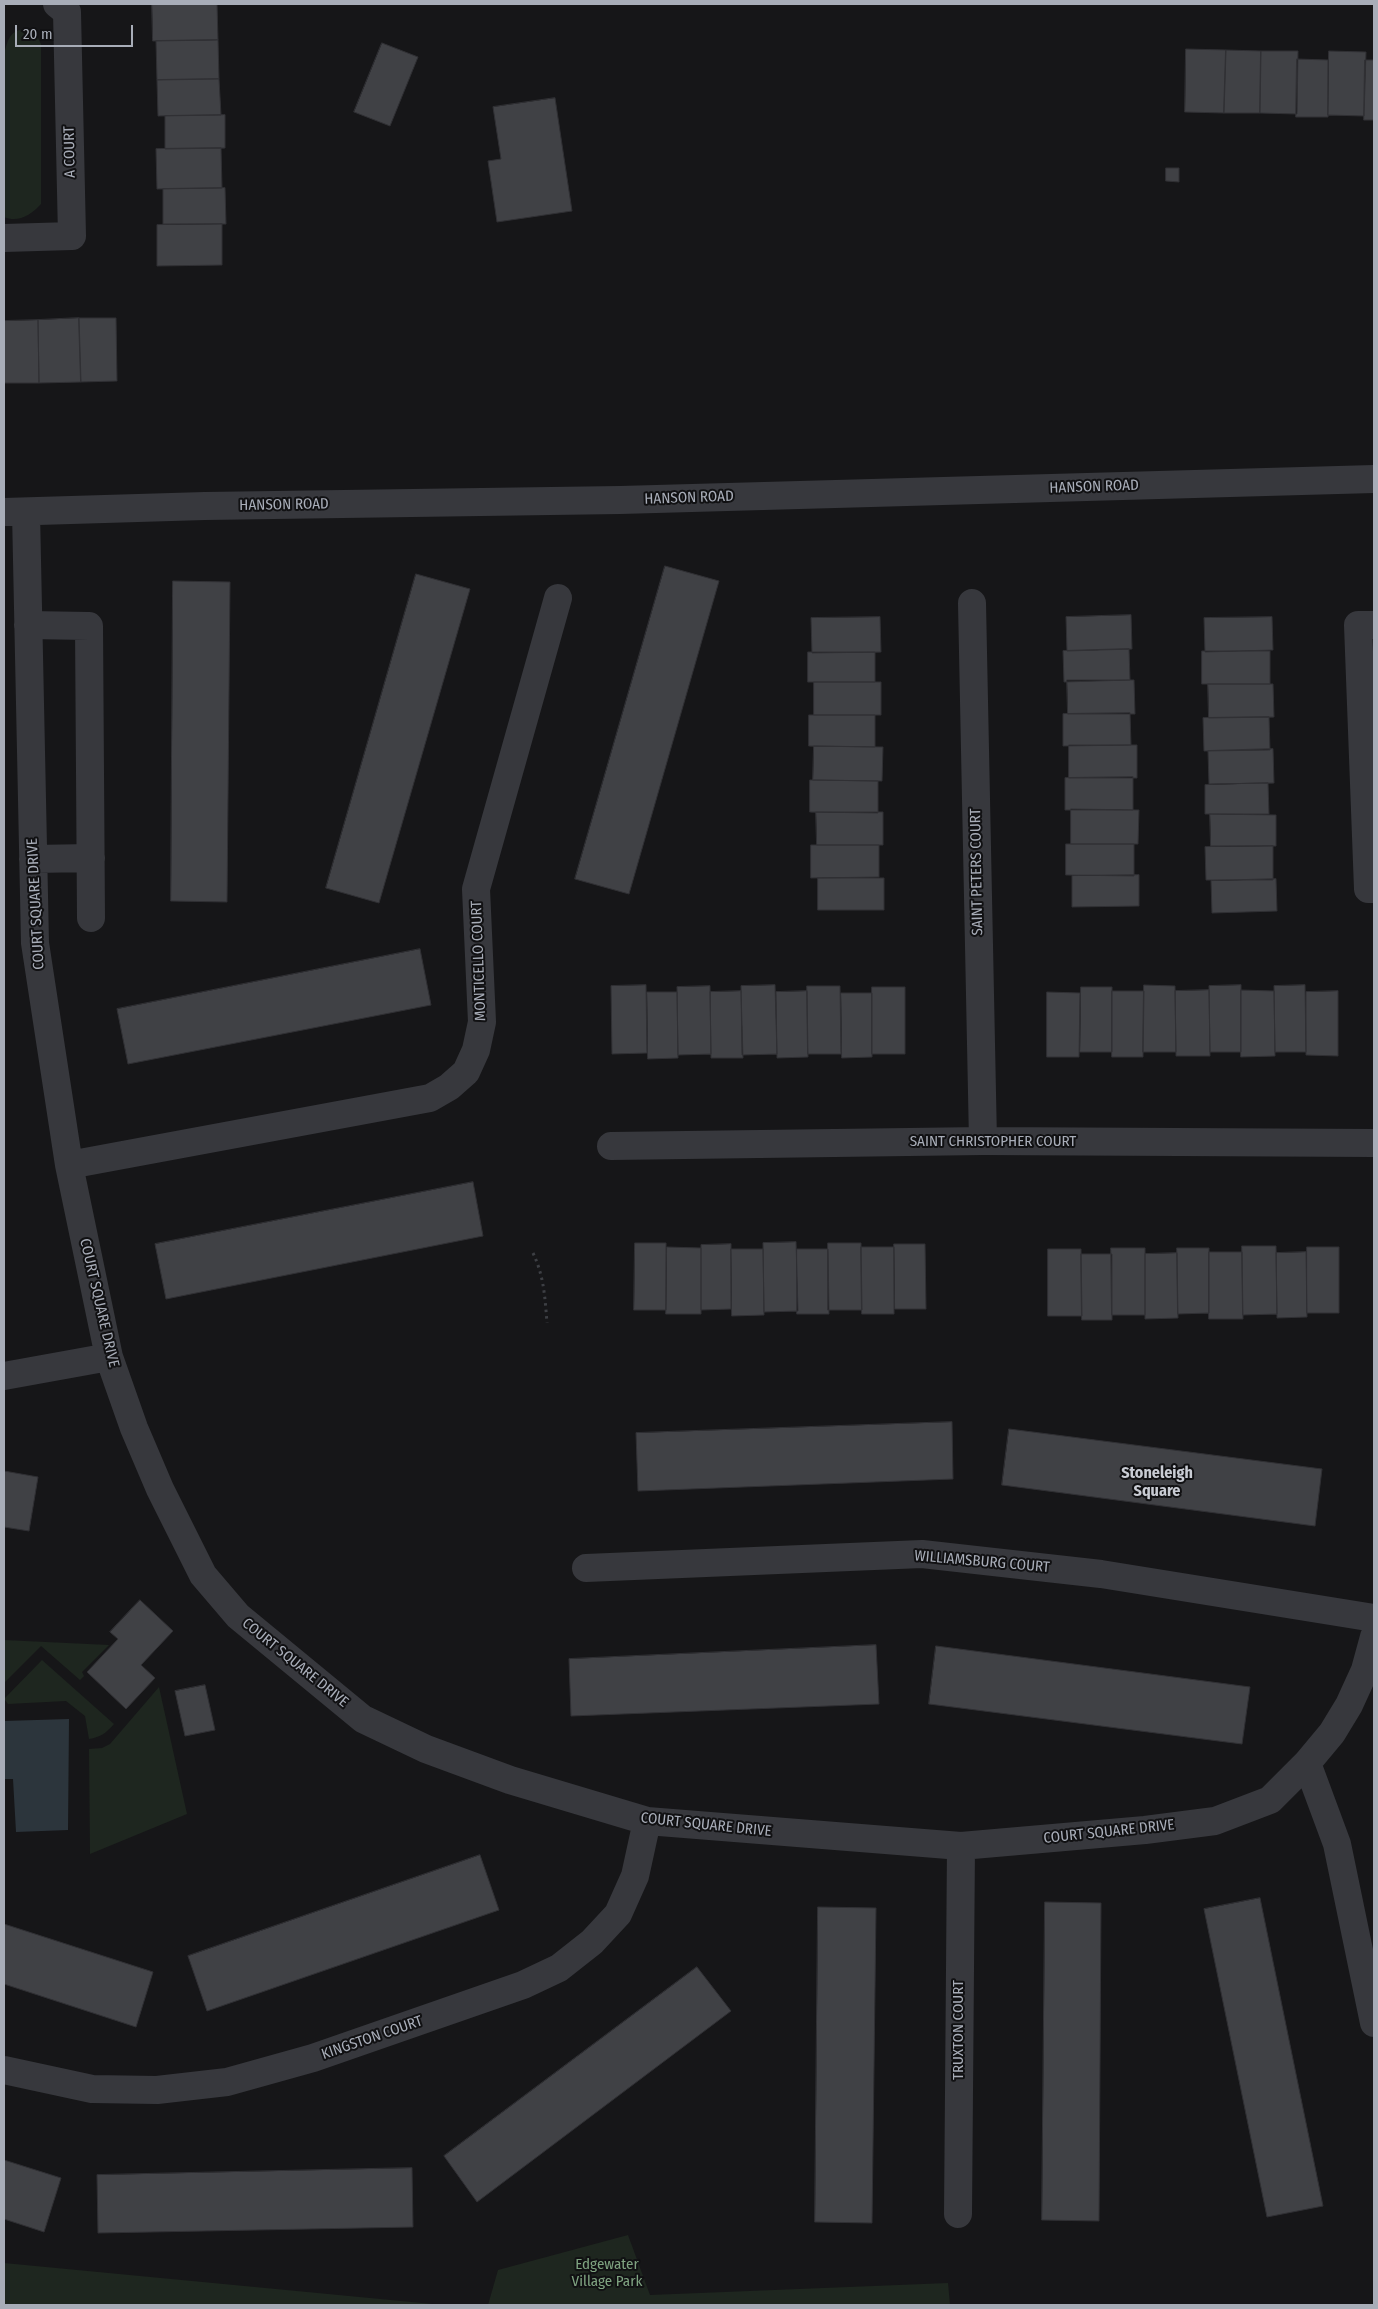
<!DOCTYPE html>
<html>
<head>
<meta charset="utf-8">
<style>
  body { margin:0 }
  #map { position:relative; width:1378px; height:2309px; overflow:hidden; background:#161618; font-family:"Fira Sans Condensed",sans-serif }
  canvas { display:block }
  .frame { position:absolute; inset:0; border:5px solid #a8adb8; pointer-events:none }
  .scale { position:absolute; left:15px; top:25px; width:118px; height:22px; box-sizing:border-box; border:2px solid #a8adb8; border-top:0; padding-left:6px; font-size:15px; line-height:18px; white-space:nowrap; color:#a8adb8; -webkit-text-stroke:4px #111113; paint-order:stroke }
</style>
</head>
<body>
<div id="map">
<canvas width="1378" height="2309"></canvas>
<div class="frame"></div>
<div class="scale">20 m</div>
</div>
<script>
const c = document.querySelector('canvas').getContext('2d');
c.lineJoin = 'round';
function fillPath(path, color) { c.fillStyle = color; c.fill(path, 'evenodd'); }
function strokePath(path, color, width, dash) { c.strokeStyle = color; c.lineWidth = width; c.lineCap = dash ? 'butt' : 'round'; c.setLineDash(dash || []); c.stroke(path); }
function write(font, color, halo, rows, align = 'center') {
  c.font = font + ' "Fira Sans Condensed",sans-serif'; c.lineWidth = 4; c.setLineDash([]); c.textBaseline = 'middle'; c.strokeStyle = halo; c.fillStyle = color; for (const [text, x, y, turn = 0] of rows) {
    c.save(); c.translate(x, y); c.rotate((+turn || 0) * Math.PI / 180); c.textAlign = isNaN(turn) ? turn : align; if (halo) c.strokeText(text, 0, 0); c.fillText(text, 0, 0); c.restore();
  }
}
const green = new Path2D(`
  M25,29L35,32L41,44V204C31,215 18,223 4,217V54C8,40 9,31 25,29Z
  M4,1640L109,1645L82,1672L84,1676L80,1680L41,1646L4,1683Z
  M42,1660L114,1724C106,1733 101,1737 89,1739L85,1716L66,1701L8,1704L4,1699Z
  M159,1687L187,1814L90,1854L89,1749L102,1748L110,1744Z
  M628,2235L650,2295L948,2283L950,2305H488L498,2270Z
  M4,2263L443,2305H4Z`);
const water = new Path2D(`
  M69,1719L68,1830L16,1832L13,1779H4V1721Z`);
const building = new Path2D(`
  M152,4H217L218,40L153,41Z
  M218,40L219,79L157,80L156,41Z
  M382,43L418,57L390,126L354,112Z
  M1186,49L1226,50L1224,113L1185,112Z
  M1226,50L1261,51L1260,113H1224Z
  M1261,51H1298L1297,114L1260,113Z
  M1329,51L1366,52L1364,116L1328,115Z
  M1297,59L1328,60V117H1296Z
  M1365,60H1374V120H1364Z
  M219,79L221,115L158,116L157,80Z
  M555,98L572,211L497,222L488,161L501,159L493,107Z
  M225,115V148L165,149V116Z
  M221,148L222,188L157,189L156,149Z
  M1166,168H1179V182L1166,181Z
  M225,188L226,224H163V189Z
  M222,224V265L157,266V225Z
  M79,318L81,382L39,383L38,320Z
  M79,318H116L117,381L81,382Z
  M38,320L39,383H4V321Z
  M665,566L719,581L629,894L575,879Z
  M416,574L470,589L379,903L326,888Z
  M173,581L230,582L227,902L171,901Z
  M1131,615L1132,649L1067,651L1066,617Z
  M880,617L881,652L812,653L811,618Z
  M1272,617L1273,650L1205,652L1204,618Z
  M1129,649L1130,680L1064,682L1063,651Z
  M1202,651H1270V684H1202Z
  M808,652H875V682H808Z
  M1067,680H1134L1135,714H1068Z
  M814,682H881V715H814Z
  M1208,684H1273L1274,717L1209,718Z
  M1130,713L1131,745L1063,746V714Z
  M809,715H875V747L809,746Z
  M1269,717L1270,750L1204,751L1203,718Z
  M1069,745H1137V778H1069Z
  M814,746L883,747L882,781L813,780Z
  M1273,749L1274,783L1209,784L1208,751Z
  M1133,777V810H1065V778Z
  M810,780L878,781V813L810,812Z
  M1268,783L1269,814H1205V785Z
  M1071,809L1139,810L1138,844H1071Z
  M816,812H883V845H817Z
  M1210,814L1276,815V846H1211Z
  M1066,844H1134V876L1066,875Z
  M811,845H879V877L811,878Z
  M1273,846V880H1206L1205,847Z
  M1139,875V906L1072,907V876Z
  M818,878H884V910H818Z
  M1276,879L1277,911L1212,913L1211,881Z
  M420,949L431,1005L128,1064L117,1009Z
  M646,985L647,1053L612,1054L611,986Z
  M775,985L777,1054L742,1055L741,986Z
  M1144,985L1175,986L1176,1052H1143Z
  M1241,985V1052H1210L1209,986Z
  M1305,985L1306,1052H1275L1274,986Z
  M710,986L711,1054L678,1055L677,987Z
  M807,986H840L841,1054H808Z
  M872,987H905V1054H872Z
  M1081,987H1112V1052H1080Z
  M1209,990L1210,1056H1176L1175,991Z
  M1241,990L1274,991L1275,1056L1241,1057Z
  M741,991L743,1058H711L710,992Z
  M807,991L808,1057L777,1058L776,992Z
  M1112,991H1144L1143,1057H1112Z
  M1338,991V1056L1306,1055V992Z
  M647,992H677L678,1058L648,1059Z
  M1047,992L1080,993L1079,1057H1047Z
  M841,993H872V1057L842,1058Z
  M473,1182L483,1236L166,1299L155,1244Z
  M796,1242L798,1311L764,1312L763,1243Z
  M635,1243H666V1310H634Z
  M828,1243H861L862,1310H828Z
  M731,1244V1309L701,1310V1245Z
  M894,1244H925L926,1309H895Z
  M1242,1246H1276L1277,1314L1243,1315Z
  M667,1247L701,1248V1314H666Z
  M861,1247H894V1314H862Z
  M1307,1247H1339V1313H1307Z
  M1111,1248H1145V1315H1112Z
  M1177,1248H1209V1313L1178,1314Z
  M731,1249H763L764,1315L732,1316Z
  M797,1249H828L829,1314H797Z
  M1048,1249H1081L1082,1316H1048Z
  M1209,1252H1242L1243,1319H1209Z
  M1306,1252L1307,1317L1277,1318L1276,1253Z
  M1177,1253L1178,1318L1145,1319V1254Z
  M1081,1254H1112V1320H1082Z
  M952,1422L953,1479L638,1491L636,1433Z
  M1009,1429L1322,1469L1315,1526L1002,1485Z
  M4,1471L38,1477L29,1531L4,1527Z
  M140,1600L173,1631L141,1665L155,1678L126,1709L87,1672L118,1639L110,1632Z
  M876,1645L879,1704L571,1716L569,1659Z
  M936,1646L1250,1687L1242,1744L929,1704Z
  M205,1685L215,1730L185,1736L175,1691Z
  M480,1855L499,1910L207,2011L188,1956Z
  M1260,1898L1323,2206L1267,2217L1204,1909Z
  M1045,1902L1101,1903L1099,2221L1042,2220Z
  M818,1907L876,1908L872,2223L815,2222Z
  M4,1924L153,1972L136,2027L4,1984Z
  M697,1967L731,2011L477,2202L444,2156Z
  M4,2160L61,2178L44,2232L4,2219Z
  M412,2168L413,2227L98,2233L97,2175Z`);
const path = new Path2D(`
  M533,1253C544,1276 545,1298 547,1323`);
const minor = new Path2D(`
  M4,238L72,236L67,12L57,4
  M4,512L205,506L620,500L1374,479
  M26,512L35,943L69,1165L109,1357L134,1428L160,1489L203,1575L238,1616L363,1719L426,1749L510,1780L647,1821L961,1846L1145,1830L1215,1821L1270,1800L1307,1763L1332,1733L1349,1705L1365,1670L1374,1637
  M972,603L983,1141
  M28,625L89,626L91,918
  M1374,625H1358L1368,889H1374
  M33,859L91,858
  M611,1146L983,1141L1374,1143
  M69,1165L430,1098L449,1087L466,1072L476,1050L482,1022L476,889L558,598
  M4,1376L109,1357
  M586,1568L922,1554L1101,1574L1374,1618
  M1307,1763L1337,1844L1374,2023
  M4,2070L92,2089L157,2090L227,2082L313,2058L523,1985L559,1968L592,1942L618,1914L635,1876L647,1821
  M958,2214L961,1846`);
const streetNames = [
  ["A COURT",70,152,-91],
  ["HANSON ROAD",1094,487,-2],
  ["HANSON ROAD",689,498,-2],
  ["HANSON ROAD",284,505,-1],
  ["SAINT PETERS COURT",977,872,-91],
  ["COURT SQUARE DRIVE",36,904,-93],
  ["MONTICELLO COURT",479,961,-92],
  ["SAINT CHRISTOPHER COURT",993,1142],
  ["COURT SQUARE DRIVE",99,1303,77],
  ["WILLIAMSBURG COURT",982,1562,5],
  ["COURT SQUARE DRIVE",295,1663,39],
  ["COURT SQUARE DRIVE",706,1825,6],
  ["COURT SQUARE DRIVE",1109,1832,-6],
  ["TRUXTON COURT",959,2030,-90],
  ["KINGSTON COURT",372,2038,-19]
];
const parkNames = [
  ["Edgewater",607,2265],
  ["Village Park",607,2282]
];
const neighbourhoodNames = [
  ["Stoneleigh",1157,1474],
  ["Square",1157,1492]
];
fillPath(green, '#1e261f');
fillPath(water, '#2c353c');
fillPath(building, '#404145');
strokePath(building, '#303034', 1);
strokePath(path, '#3d3f44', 3, [2.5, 4]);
strokePath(minor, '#37383d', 28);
write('15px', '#a8adb8', '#111113', streetNames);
write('15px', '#7fa381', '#111113', parkNames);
write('bold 16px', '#c9ccd4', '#111113', neighbourhoodNames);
</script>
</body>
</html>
